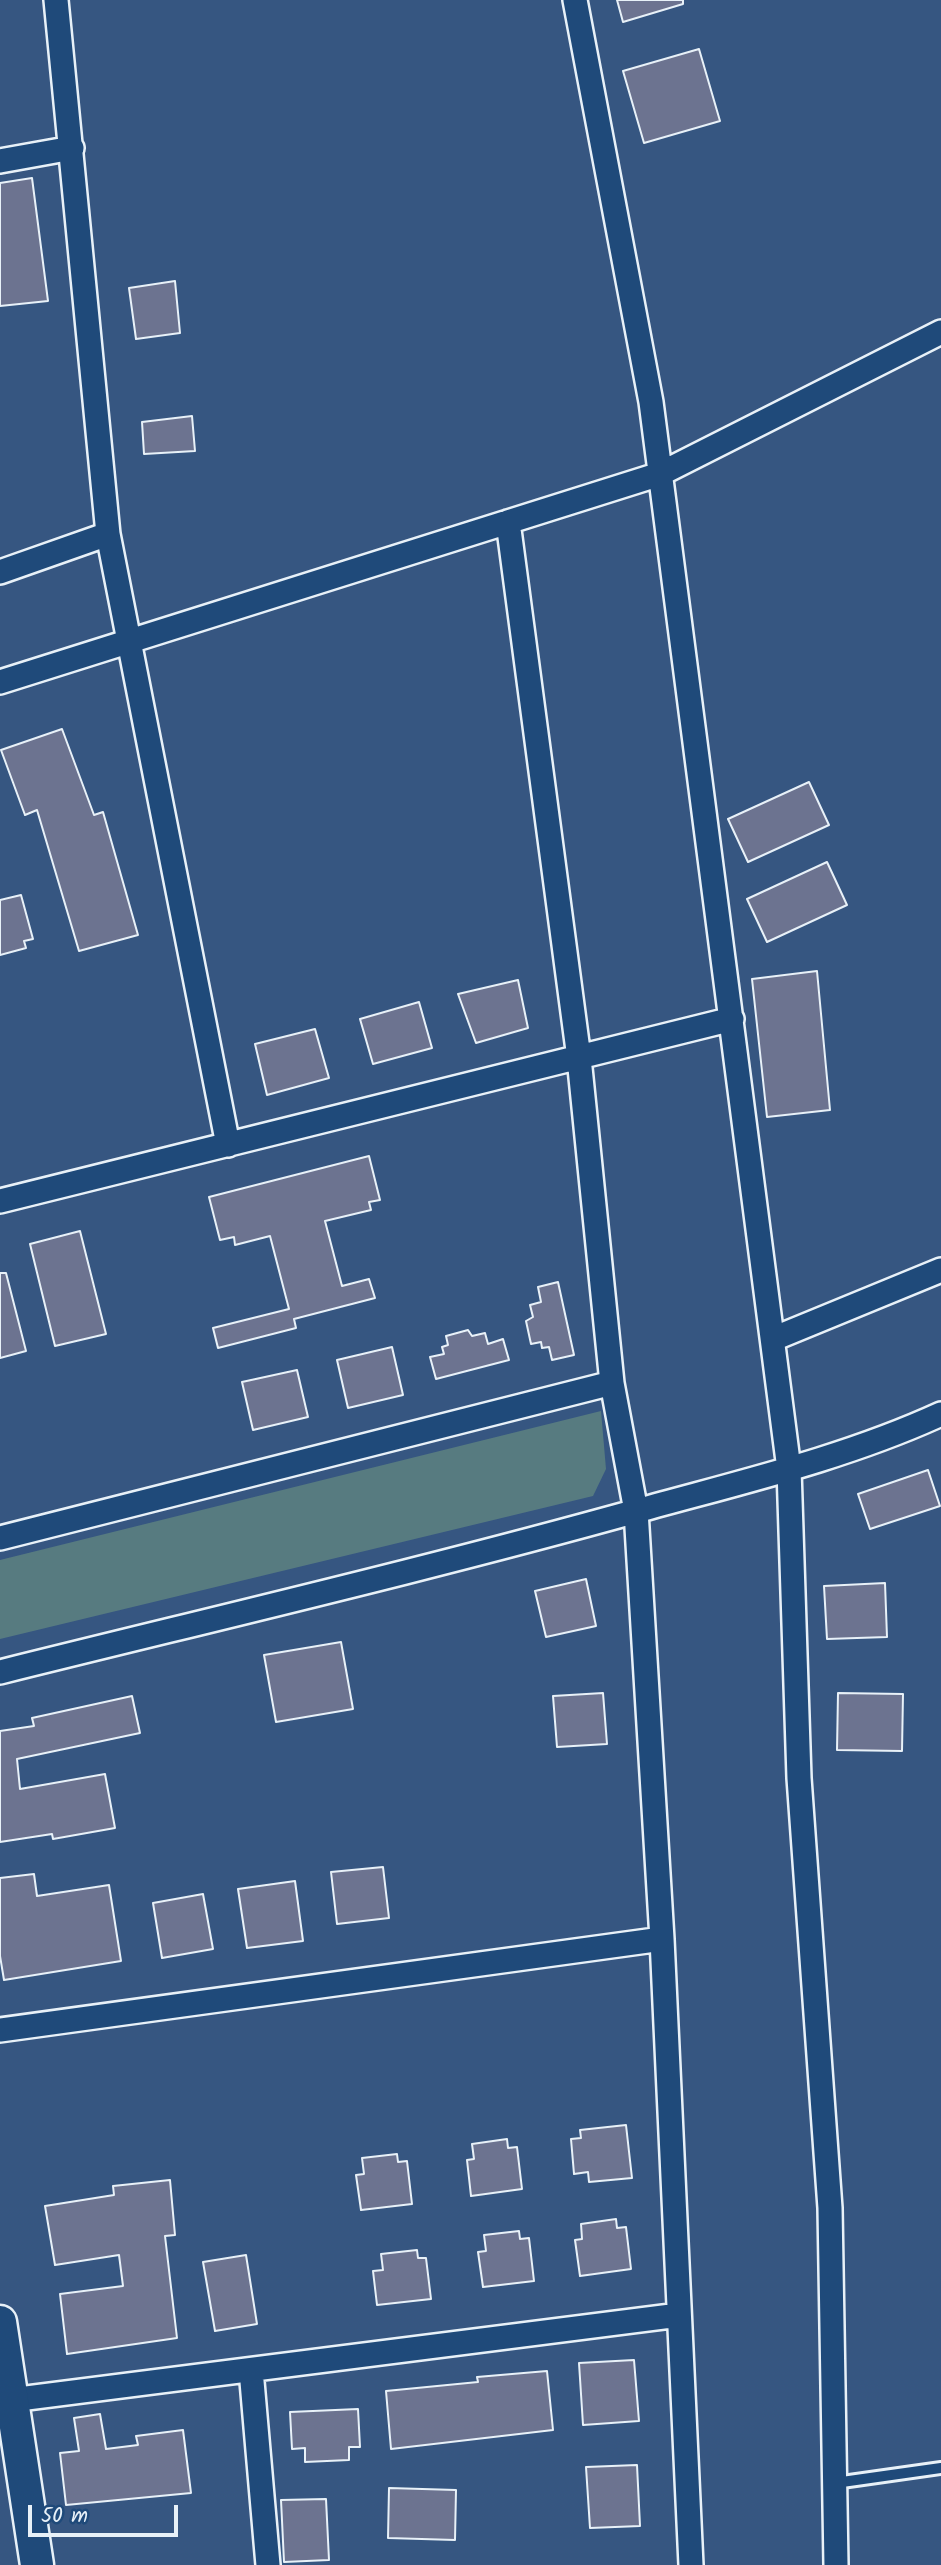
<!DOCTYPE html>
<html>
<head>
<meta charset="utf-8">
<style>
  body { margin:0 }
  #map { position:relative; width:941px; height:2565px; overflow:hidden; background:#365681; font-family:Kalam,sans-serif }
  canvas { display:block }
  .scale { position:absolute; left:28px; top:2505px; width:150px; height:32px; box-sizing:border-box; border:4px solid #e8f1f8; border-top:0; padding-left:9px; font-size:21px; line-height:24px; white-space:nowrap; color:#e8f1f8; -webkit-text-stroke:5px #1f4a7a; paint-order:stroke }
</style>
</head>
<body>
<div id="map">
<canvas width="941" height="2565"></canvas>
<div class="scale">50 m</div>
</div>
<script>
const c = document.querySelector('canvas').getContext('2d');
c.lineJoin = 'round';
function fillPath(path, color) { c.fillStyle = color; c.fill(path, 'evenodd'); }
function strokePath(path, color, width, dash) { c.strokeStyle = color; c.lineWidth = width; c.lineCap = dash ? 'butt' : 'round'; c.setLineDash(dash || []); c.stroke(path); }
const green = new Path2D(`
  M601,1411L606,1469L593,1496L0,1639V1560Z`);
const building = new Path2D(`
  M617,0H683V4L623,22Z
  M699,49L720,121L644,143L623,71Z
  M32,178L48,301L0,306V183Z
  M175,281L180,333L136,339L129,288Z
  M192,416L195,451L144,454L142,422Z
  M62,729L94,815L103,812L138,935L79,951L37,810L25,815L1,750Z
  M809,782L829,825L748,862L728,819Z
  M827,862L847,905L767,942L747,899Z
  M21,895L33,939L24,941L26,948L0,955V900Z
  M817,971L830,1110L767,1117L752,979Z
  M518,980L528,1028L476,1043L458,994Z
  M419,1002L432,1048L373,1064L360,1019Z
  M315,1029L329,1078L267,1095L255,1044Z
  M369,1156L380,1200L369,1202L371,1210L325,1221L342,1286L369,1279L375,1298L294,1319L296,1328L218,1348L213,1328L289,1309L270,1236L235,1245L234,1237L220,1240L209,1197Z
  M80,1231L106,1334L55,1346L30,1244Z
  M0,1273H6L26,1351L0,1358Z
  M558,1282L574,1355L552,1360L549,1347L542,1348L541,1342L531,1344L526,1321L533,1317L530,1305L541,1302L538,1287Z
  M468,1330L472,1336L485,1333L488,1344L503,1339L509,1360L436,1379L430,1357L444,1354L442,1347L448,1345L446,1336Z
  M392,1347L403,1395L348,1408L337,1360Z
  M297,1370L308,1417L253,1430L242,1382Z
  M928,1470L940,1506L870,1529L858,1494Z
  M586,1579L596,1626L546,1637L535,1591Z
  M885,1583L887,1637L827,1639L824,1586Z
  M341,1642L353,1709L276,1722L264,1655Z
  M603,1693L607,1744L557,1747L553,1696Z
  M838,1693L903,1694L902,1751L837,1750Z
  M132,1696L140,1733L17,1759L20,1789L105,1774L115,1828L53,1839L52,1834L0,1842V1731L34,1726L32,1718Z
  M383,1867L389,1918L337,1924L331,1872Z
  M34,1874L37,1896L109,1885L121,1961L4,1980L0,1956V1878Z
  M295,1881L303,1941L247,1948L238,1889Z
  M203,1894L213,1949L162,1958L153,1903Z
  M626,2125L632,2178L589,2182L588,2172L574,2174L571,2139L581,2138L580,2130Z
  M507,2139L508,2148L517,2147L522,2189L471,2196L467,2160L474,2159L472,2144Z
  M397,2154L398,2162L407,2161L412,2204L361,2210L356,2175L364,2174L362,2158Z
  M170,2180L175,2235L165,2236L177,2338L67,2354L60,2294L123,2286L119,2255L55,2265L45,2206L114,2195L113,2186Z
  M616,2219L617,2228L626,2227L631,2269L580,2276L575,2240L582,2239L581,2224Z
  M519,2231L520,2239L529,2238L534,2281L483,2287L478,2252L486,2251L484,2235Z
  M417,2250L418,2258H426L431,2299L377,2305L373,2271L383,2270L381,2254Z
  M246,2255L257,2324L215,2331L203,2262Z
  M634,2360L639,2421L583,2425L579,2363Z
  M547,2371L553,2430L391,2449L386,2391L478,2382L477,2377Z
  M358,2409L360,2447H349V2460L305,2462V2448L292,2449L290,2412Z
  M100,2414L106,2449L138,2445L136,2436L183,2430L191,2493L66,2505L60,2453L79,2451L74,2418Z
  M637,2465L640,2526L590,2528L586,2467Z
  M389,2488L456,2490L455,2540L388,2538Z
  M326,2499L329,2560L284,2562L281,2500Z`);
const lane = new Path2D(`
  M835,2483L941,2468`);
const street = new Path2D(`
  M56,0L108,534L228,1145
  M575,0L651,402L789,1469L799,1778L830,2208L836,2565
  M0,161L72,148
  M508,522L579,1058L612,1383L636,1511L662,1939L691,2565
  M0,572L108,534
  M0,682L660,474L941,332
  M0,1201L732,1019
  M773,1339L941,1270
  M0,1538L612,1383
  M0,1672C213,1619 428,1569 640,1510C741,1482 845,1458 941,1414
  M0,2030L662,1939
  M251,2370L268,2565
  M11,2400L679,2315`);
const secondary = new Path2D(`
  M0,2322L37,2565`);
fillPath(green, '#577b80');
fillPath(building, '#6c7390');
strokePath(building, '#e8f1f8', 2);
strokePath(lane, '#e8f1f8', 16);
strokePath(street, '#e8f1f8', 28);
strokePath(secondary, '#e8f1f8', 37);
strokePath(lane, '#1f4a7a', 10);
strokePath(street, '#1f4a7a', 23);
strokePath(secondary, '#1f4a7a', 32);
</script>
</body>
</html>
